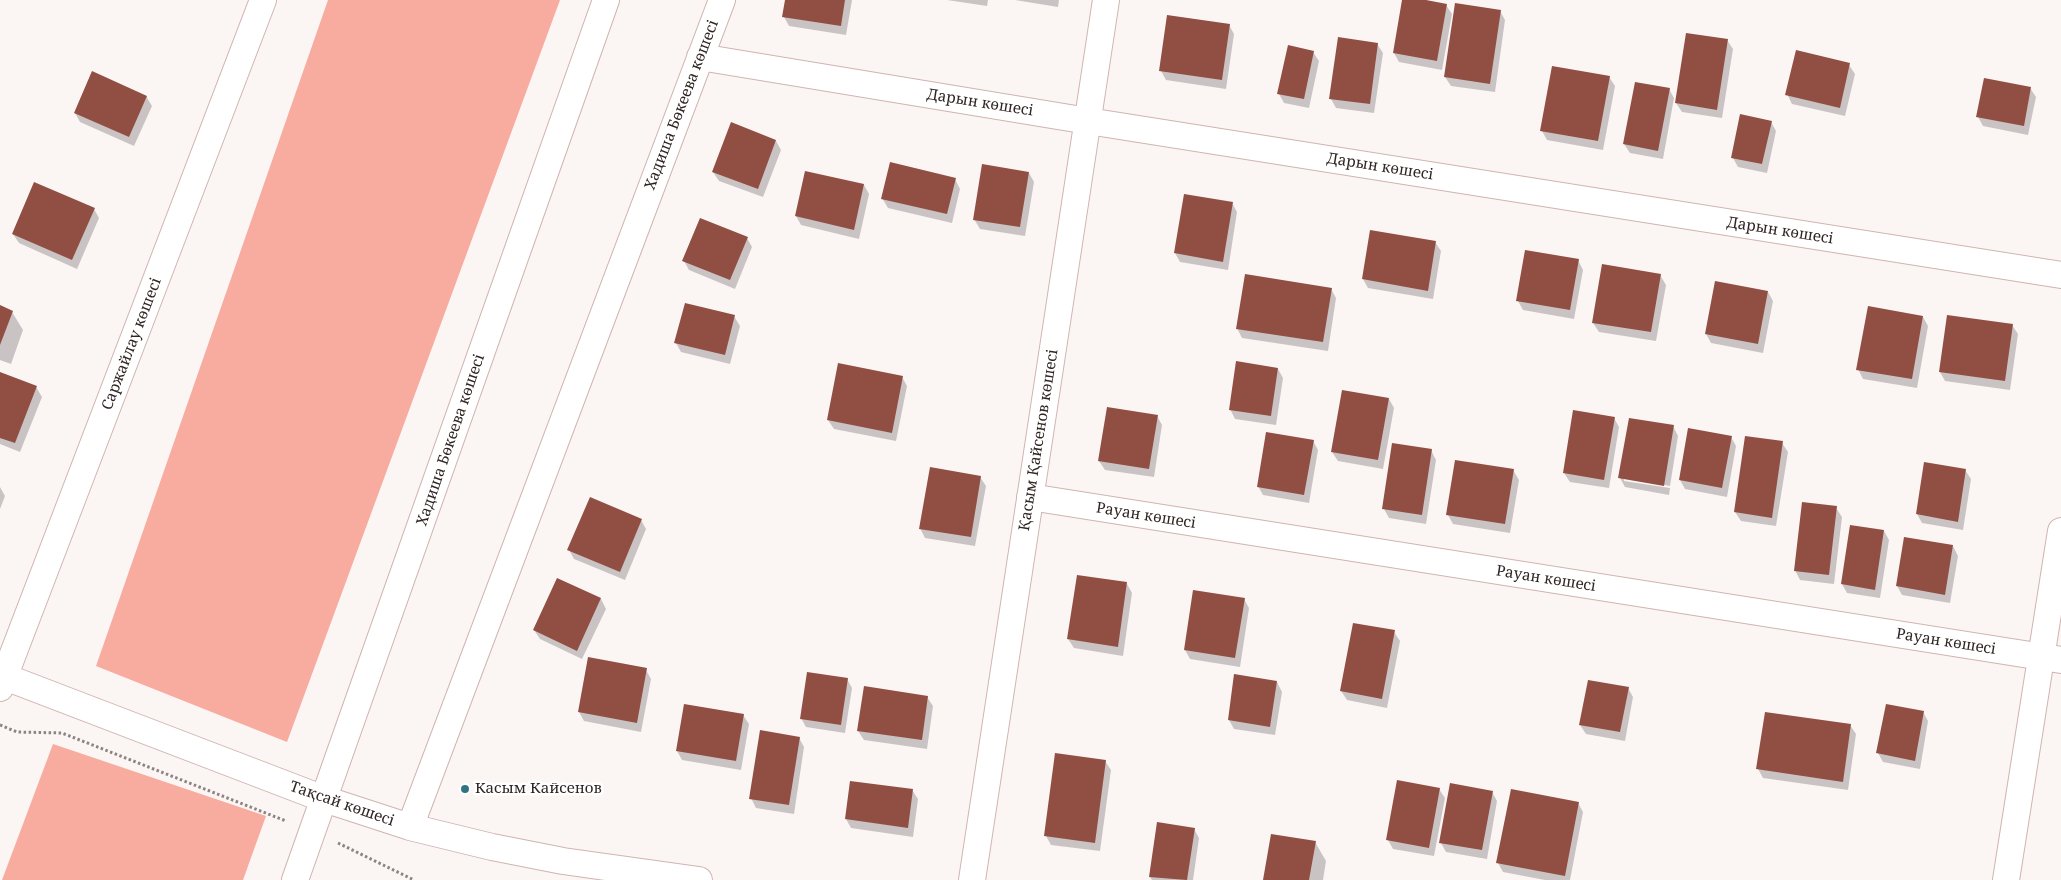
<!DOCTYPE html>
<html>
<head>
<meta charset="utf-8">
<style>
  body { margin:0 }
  canvas { display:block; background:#fbf5f4 }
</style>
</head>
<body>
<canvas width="2061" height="880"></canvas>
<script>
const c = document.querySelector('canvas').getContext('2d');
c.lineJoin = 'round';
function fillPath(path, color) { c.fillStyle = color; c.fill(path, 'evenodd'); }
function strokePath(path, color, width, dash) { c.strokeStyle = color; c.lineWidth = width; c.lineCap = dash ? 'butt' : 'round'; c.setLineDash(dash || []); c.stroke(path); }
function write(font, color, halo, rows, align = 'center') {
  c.font = font + ' "Noto Serif",serif'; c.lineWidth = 5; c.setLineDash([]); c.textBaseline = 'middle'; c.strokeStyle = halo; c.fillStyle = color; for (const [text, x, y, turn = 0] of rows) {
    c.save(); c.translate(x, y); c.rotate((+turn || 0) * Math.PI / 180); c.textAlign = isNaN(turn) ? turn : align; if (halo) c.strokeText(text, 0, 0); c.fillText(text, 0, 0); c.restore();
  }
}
const forest = new Path2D(`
  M328,0H560L287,742L96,666Z
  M53,744L266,816L243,880H2Z`);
const shadow = new Path2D(`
  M786,0H852L846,35L789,26L784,17Z
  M947,0H988L987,6Z
  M1015,0H1059L1058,7Z
  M1403,0H1419L1446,5L1452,14L1442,70L1399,62L1394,53Z
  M1500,11L1505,20L1495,92L1451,86L1445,77Z
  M1229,25L1234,34L1226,89L1166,80L1161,71Z
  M1727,40L1733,49L1722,118L1682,112L1676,103Z
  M1377,44L1383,53L1374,113L1336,108L1331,99Z
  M1313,52L1319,61L1309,108L1284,103L1279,94Z
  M1849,65L1855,74L1845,116L1792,104L1787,94Z
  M1609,77L1615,86L1603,150L1547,140L1542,131Z
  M2030,88L2036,97L2028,135L1983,126L1978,117Z
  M1669,89L1674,98L1663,159L1630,153L1624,144Z
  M146,96L152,106L134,146L80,122L75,113Z
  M1771,122L1776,131L1767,173L1738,167L1733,158Z
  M776,141L781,150L763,197L719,181L713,172Z
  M1029,173L1034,182L1025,236L980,229L974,219Z
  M955,179L960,189L952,223L888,208L882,198Z
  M864,185L869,194L859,239L801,225L796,216Z
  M1185,195L1232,203L1237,212L1228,270L1180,262L1175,253Z
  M94,209L99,218L77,269L19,243L13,234Z
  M747,238L752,247L735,289L689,270L684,261Z
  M1435,242L1441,251L1433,299L1368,288L1363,279Z
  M1578,260L1583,270L1574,319L1523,310L1518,301Z
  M1660,275L1666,285L1656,341L1599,332L1593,323Z
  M1331,289L1336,298L1328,351L1242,338L1237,328Z
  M1768,292L1773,301L1763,353L1711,343L1706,334Z
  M0,307L12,312L23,330L11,364L0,360Z
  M734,316L740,326L730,364L681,352L676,343Z
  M1923,317L1928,326L1917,388L1863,379L1858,369Z
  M2012,325L2018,334L2010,390L1945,381L1940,372Z
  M1278,369L1283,378L1276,425L1235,419L1230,409Z
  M0,373L36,387L42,397L20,452L0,444Z
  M902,377L907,386L896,441L834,429L828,420Z
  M1389,399L1394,408L1383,469L1338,461L1332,452Z
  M1157,416L1162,425L1154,477L1105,470L1099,461Z
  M1614,418L1619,427L1609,488L1570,482L1564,473Z
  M1673,426L1678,436L1670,486L1624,478V481L1670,488L1669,495L1625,487L1620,478Z
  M1731,437L1736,446L1727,497L1685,489L1680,480Z
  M1313,441L1318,450L1309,503L1263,495L1258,486Z
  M1782,443L1788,452L1776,526L1741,521L1735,512Z
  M1431,450L1436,460L1426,524L1389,518L1384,509Z
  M1925,463L1965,470L1971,479L1963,530L1922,523L1917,514Z
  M1513,470L1519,480L1510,533L1453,524L1448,515Z
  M980,477L986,486L975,546L925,538L920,528Z
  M0,487L5,496L0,509Z
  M1836,508L1842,517L1834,584L1800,580L1795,570Z
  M641,520L646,529L625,580L574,559L569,550Z
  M1884,531L1889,540L1880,598L1847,593L1842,584Z
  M1953,546L1958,556L1950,603L1902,595L1897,586Z
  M558,579L601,599L606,609L582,659L540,639L534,630Z
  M1127,584L1132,593L1123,656L1074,648L1068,639Z
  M1244,599L1249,608L1240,667L1190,659L1185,650Z
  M1394,632L1400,641L1387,708L1347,700L1341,691Z
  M646,670L651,679L641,732L584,721L579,712Z
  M847,679L852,688L845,733L806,727L801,718Z
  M1277,682L1282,692L1275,735L1234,729L1229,720Z
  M1628,688L1633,697L1625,741L1586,734L1580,725Z
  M927,697L933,706L927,749L864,740L858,731Z
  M1923,712L1928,721L1920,769L1883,762L1878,753Z
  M743,715L749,724L741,770L682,760L677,751Z
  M1850,725L1856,734L1848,790L1763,778L1758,769Z
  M799,738L804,747L794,814L756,808L751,798Z
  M1105,761L1111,770L1100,851L1051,845L1046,836Z
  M851,782L912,790L918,799L913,837L851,828L846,819Z
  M1439,789L1445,798L1434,856L1393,849L1388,840Z
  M1492,792L1497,801L1487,859L1446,852L1441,843Z
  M1578,803L1583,812L1570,880H1545L1503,872L1498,863Z
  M1194,829L1199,838L1193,880H1152L1150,877Z
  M1315,842L1326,861L1323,880H1265Z`);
const building = new Path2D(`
  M785,0H845L841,26L782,17Z
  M1402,0H1426L1447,4L1437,61L1393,53Z
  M1455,3L1501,10L1490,84L1444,77Z
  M1167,15L1230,24L1222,80L1159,71Z
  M1686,33L1728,39L1717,110L1675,103Z
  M1338,37L1378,43L1370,104L1329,99Z
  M1288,45L1314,51L1304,99L1277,94Z
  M1796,50L1850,63L1840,108L1785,95Z
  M1552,66L1610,76L1598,141L1540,131Z
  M92,71L147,96L129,137L74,113Z
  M1984,78L2031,87L2024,126L1976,117Z
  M1635,82L1670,88L1658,151L1623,144Z
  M1740,114L1772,121L1762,164L1731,158Z
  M731,122L776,140L758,189L712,172Z
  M890,162L956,178L947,214L881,199Z
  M982,164L1029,172L1020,227L973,220Z
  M805,171L864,184L854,230L795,216Z
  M34,182L95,208L72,260L12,234Z
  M1184,194L1233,202L1223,262L1174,253Z
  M700,218L748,237L730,280L682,261Z
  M1370,230L1436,241L1428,291L1362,279Z
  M1525,250L1579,259L1570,310L1516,301Z
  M1602,264L1661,274L1651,332L1592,323Z
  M1245,274L1332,288L1323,342L1236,329Z
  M1715,281L1768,291L1758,344L1705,334Z
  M685,303L735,315L725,355L674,343Z
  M0,305L13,311L0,345Z
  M1868,306L1923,316L1912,379L1856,370Z
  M1947,315L2013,324L2005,381L1939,372Z
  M1236,361L1278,368L1271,416L1229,410Z
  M838,363L903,376L892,433L827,420Z
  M0,372L37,386L15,443L0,438Z
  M1342,390L1389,398L1378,460L1331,452Z
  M1107,407L1158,415L1149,469L1098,461Z
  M1573,410L1615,417L1604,480L1563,473Z
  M1629,418L1674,425L1664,486L1618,478Z
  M1688,428L1732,436L1722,488L1679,480Z
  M1266,432L1314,440L1304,495L1257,487Z
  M1745,436L1783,441L1772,518L1734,512Z
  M1392,443L1432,449L1422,515L1382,509Z
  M1455,460L1514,469L1505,524L1446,515Z
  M1924,462L1966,469L1958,522L1916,514Z
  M930,467L981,476L971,537L919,529Z
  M590,497L642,519L620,572L567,550Z
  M1802,502L1837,506L1829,575L1794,571Z
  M1850,525L1884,530L1875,590L1841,584Z
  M1904,537L1953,545L1945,595L1896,586Z
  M1077,575L1127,582L1118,647L1067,639Z
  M557,578L601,598L577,651L533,630Z
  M1193,590L1245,598L1235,658L1184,650Z
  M1353,623L1395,630L1382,699L1340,691Z
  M588,657L647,668L637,723L578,712Z
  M807,672L848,678L841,725L800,719Z
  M1234,674L1277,681L1270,727L1228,720Z
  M1588,680L1629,687L1620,732L1579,725Z
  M864,686L928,696L922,740L857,731Z
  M684,704L744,714L736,761L676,751Z
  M1886,704L1924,711L1915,761L1876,753Z
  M1765,712L1851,724L1843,782L1756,769Z
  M760,730L800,737L789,805L749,799Z
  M1055,753L1106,760L1095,843L1044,836Z
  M1397,780L1440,788L1429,848L1386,840Z
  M850,781L913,789L908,828L845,819Z
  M1450,783L1493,791L1482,850L1439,843Z
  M1511,789L1579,802L1565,876L1496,863Z
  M1157,822L1195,828L1187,880L1149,877Z
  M1271,834L1316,841L1309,880H1263Z`);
const path = new Path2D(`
  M0,725L17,732L62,733L286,821
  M338,843L414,880`);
const minor = new Path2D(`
  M700,57L1088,121L2061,275
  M1030,497L2061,660
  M0,675L324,799L410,827L492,847L563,861L699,880
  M0,688L263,0
  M410,827L722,0
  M295,880L606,0
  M972,880L1106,0
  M2006,880L2061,531`);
const markers = [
  [465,789,5,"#307484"]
];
const streetNames = [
  ["Дарын көшесі",980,103,9],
  ["Хадиша Бөкеева көшесі",682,105,-69],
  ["Дарын көшесі",1380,167,9],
  ["Дарын көшесі",1780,231,9],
  ["Саржайлау көшесі",132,344,-69],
  ["Хадиша Бөкеева көшесі",451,440,-71],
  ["Қасым Қайсенов көшесі",1039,440,-81],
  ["Рауан көшесі",1146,516,9],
  ["Рауан көшесі",1546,579,9],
  ["Рауан көшесі",1946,642,9],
  ["Тақсай көшесі",342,804,19]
];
const poiNames = [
  ["Касым Кайсенов",475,789]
];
fillPath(forest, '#f8ac9f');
fillPath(shadow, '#0003');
fillPath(building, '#914f44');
strokePath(minor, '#d0b5b0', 28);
strokePath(path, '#8c8382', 3, [2.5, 2.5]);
strokePath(minor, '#fff', 26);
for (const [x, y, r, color] of markers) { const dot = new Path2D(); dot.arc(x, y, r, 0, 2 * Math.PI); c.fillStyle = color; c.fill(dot); strokePath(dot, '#fff', 2); }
write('15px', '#2f2523', '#fff', streetNames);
write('15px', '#2f2523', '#fff', poiNames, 'left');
</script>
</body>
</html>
